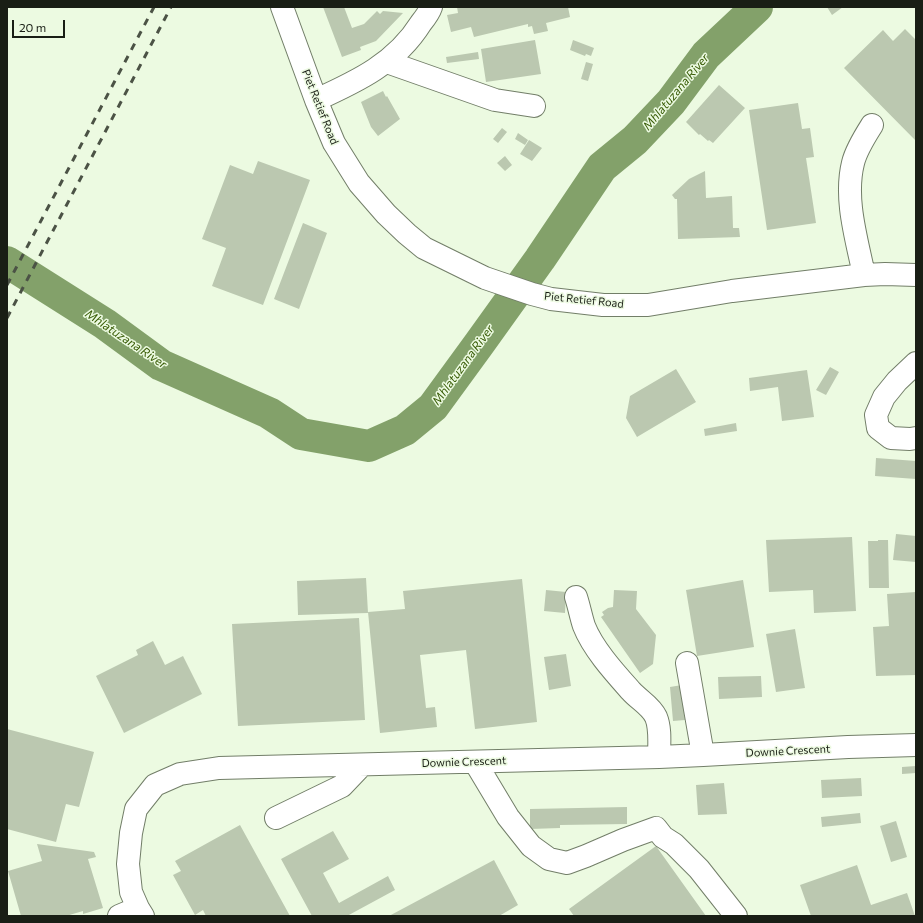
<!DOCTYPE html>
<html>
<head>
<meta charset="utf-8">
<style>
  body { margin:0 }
  #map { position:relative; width:923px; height:923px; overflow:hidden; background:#ecfae1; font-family:Commissioner,sans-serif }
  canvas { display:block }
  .frame { position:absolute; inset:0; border:8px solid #191e15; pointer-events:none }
  .scale { position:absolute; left:12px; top:20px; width:53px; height:18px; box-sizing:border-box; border:2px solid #191e15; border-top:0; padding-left:5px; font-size:12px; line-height:14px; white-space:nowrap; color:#191e15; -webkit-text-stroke:3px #ecfae1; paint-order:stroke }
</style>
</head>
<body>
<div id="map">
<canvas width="923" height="923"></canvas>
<div class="frame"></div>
<div class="scale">20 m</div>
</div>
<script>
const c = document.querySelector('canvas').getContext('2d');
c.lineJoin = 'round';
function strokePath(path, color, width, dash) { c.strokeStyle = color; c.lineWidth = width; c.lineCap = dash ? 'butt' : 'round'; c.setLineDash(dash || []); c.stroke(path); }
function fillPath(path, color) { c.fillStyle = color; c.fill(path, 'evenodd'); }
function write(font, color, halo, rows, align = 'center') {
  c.font = font + ' Commissioner,sans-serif'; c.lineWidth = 3; c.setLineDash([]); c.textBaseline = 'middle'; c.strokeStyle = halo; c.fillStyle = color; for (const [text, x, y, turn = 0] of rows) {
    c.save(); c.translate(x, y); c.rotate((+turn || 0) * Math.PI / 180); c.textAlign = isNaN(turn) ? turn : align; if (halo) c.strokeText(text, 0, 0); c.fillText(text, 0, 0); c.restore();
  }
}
const river = new Path2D(`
  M7,262L105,324L161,365L269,413L301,434L369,446L405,430L433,407L479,344L540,259L602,167L635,140L671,102L706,55L757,7`);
const building = new Path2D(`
  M323,7H344L352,28L364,24L377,11L380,14L383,11L403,13L376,41L360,47L361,50L342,57Z
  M457,7H568L570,17L546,23L548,31L534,34L532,26L528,27V24L474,37L471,27L451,32L447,15L458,13Z
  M827,7H843L832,15Z
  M905,29L916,40V141L844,68L883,30L893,41Z
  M535,40L541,74L486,82L481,49Z
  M573,40L594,48L591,56L586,54L585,56L570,50Z
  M478,52L479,59L447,63L446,57Z
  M586,62L593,64L588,81L581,79Z
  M719,85L745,108L713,143L709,140L708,141L700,134L699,135L686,122Z
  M383,91L386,97L387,96L400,119L378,136L371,127L361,102Z
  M798,103L802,129L810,128L814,157L806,158L816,223L767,230L749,110Z
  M502,128L507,132L498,143L493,139Z
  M518,133L528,140L525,145L515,139Z
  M529,140L542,148L532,161L520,154Z
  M505,156L512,165L505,171L497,163Z
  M258,161L310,180L263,305L212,286L226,248L202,239L230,165L253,174Z
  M705,171L706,198L732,196L733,228H739L740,237L678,239L677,199H675L672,195L689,179Z
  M303,223L327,233L299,309L274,299Z
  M830,367L839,372L826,395L816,390Z
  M676,369L696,402L637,437L626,418L630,396Z
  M807,370L814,417L782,421L778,387L750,391L749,378Z
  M736,423L737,431L705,436L704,429Z
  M876,458L916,461V479L875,476Z
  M896,534L916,536V562L893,560Z
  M852,537L856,611L814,613L813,590L769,592L766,540Z
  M878,540H888L889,588H869L868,541H878Z
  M366,578L368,613L298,615L297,581Z
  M522,579L537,722L475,729L466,650L420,655L426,708L435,707L437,727L380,733L368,612L405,609L403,591Z
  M743,580L754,647L697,656L686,590Z
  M546,590L566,592L565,613L544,611Z
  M614,590L637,591L636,609L656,635L653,664L640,673L601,617L604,615L602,612L608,608L613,607Z
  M916,592V675L876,676L873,627L889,626L887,594Z
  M359,618L365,720L238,726L232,624Z
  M795,629L805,688L776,692L766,634Z
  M153,641L165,665L183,656L202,694L124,733L96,676L138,655L136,650Z
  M566,654L571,686L549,690L544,657Z
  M761,676L762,697L719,699L718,677Z
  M682,685L685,720L673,721L670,687Z
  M7,729L94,752L79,807L66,804L56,842L7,829Z
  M916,766V773L902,774V767Z
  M861,778L862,796L822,798L821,780Z
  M724,783L727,814L698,815L696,785Z
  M627,807V824L560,825V828L530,829V809Z
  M860,813L861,823L822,827L821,817Z
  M896,821L907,857L891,862L880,826Z
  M240,825L290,916H206L203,910L195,915L173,875L181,871L175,861Z
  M333,831L349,859L323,873L339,903L388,876L395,890L347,916H312L281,859Z
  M37,844L94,852L96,857L88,859L103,908L83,914V911L66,916H21L8,871L42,861Z
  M656,846L706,916H574L569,909Z
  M494,860L518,905L499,916H389Z
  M857,865L871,905L907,893L915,916H811L800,885Z`);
const minor = new Path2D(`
  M282,7L316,100L334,143L359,183L386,214L407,234L424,248L485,278L532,294L551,299L603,305H648L732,291L864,275L885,274L916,275
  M387,62L495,100L534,106
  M316,100C358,81 396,63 421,23C425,18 429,13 431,7
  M864,275C857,240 844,199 853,163C856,150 865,136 872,125
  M916,363L897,381L884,397L876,415L878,428L891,438L910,439L916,438
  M576,597C579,606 581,617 584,626C593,649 615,673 631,691C639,700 651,706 656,717C661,729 659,745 659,757
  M687,663L703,755
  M475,762L508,817L531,846L549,859L567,863L586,856L623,840L656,828L663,837L674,844L699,869L736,916
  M276,818L342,786L362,765
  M119,916L138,908
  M143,916L138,908L131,892L128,864L131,833L136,809L155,785L180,774L219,768L659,757L703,755L848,747L916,745`);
const rail = new Path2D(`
  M7,285L154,7
  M7,318L171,7`);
const streetNames = [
  ["Piet Retief Road",320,107,68],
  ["Piet Retief Road",584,300,6],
  ["Downie Crescent",788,751,-3],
  ["Downie Crescent",464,762,-2]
];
const waterNames = [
  ["Mhlatuzana River",676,92,-50],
  ["Mhlatuzana River",126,339,34],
  ["Mhlatuzana River",463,365,-54]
];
strokePath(river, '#83a16a', 32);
fillPath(building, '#bbc8b0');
strokePath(minor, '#727e68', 24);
strokePath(minor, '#fff', 22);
strokePath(rail, '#4b5245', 3, [7, 7]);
write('11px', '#191e15', '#ecfae1', streetNames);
write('italic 12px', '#375b05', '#ecfae1', waterNames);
</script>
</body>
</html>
